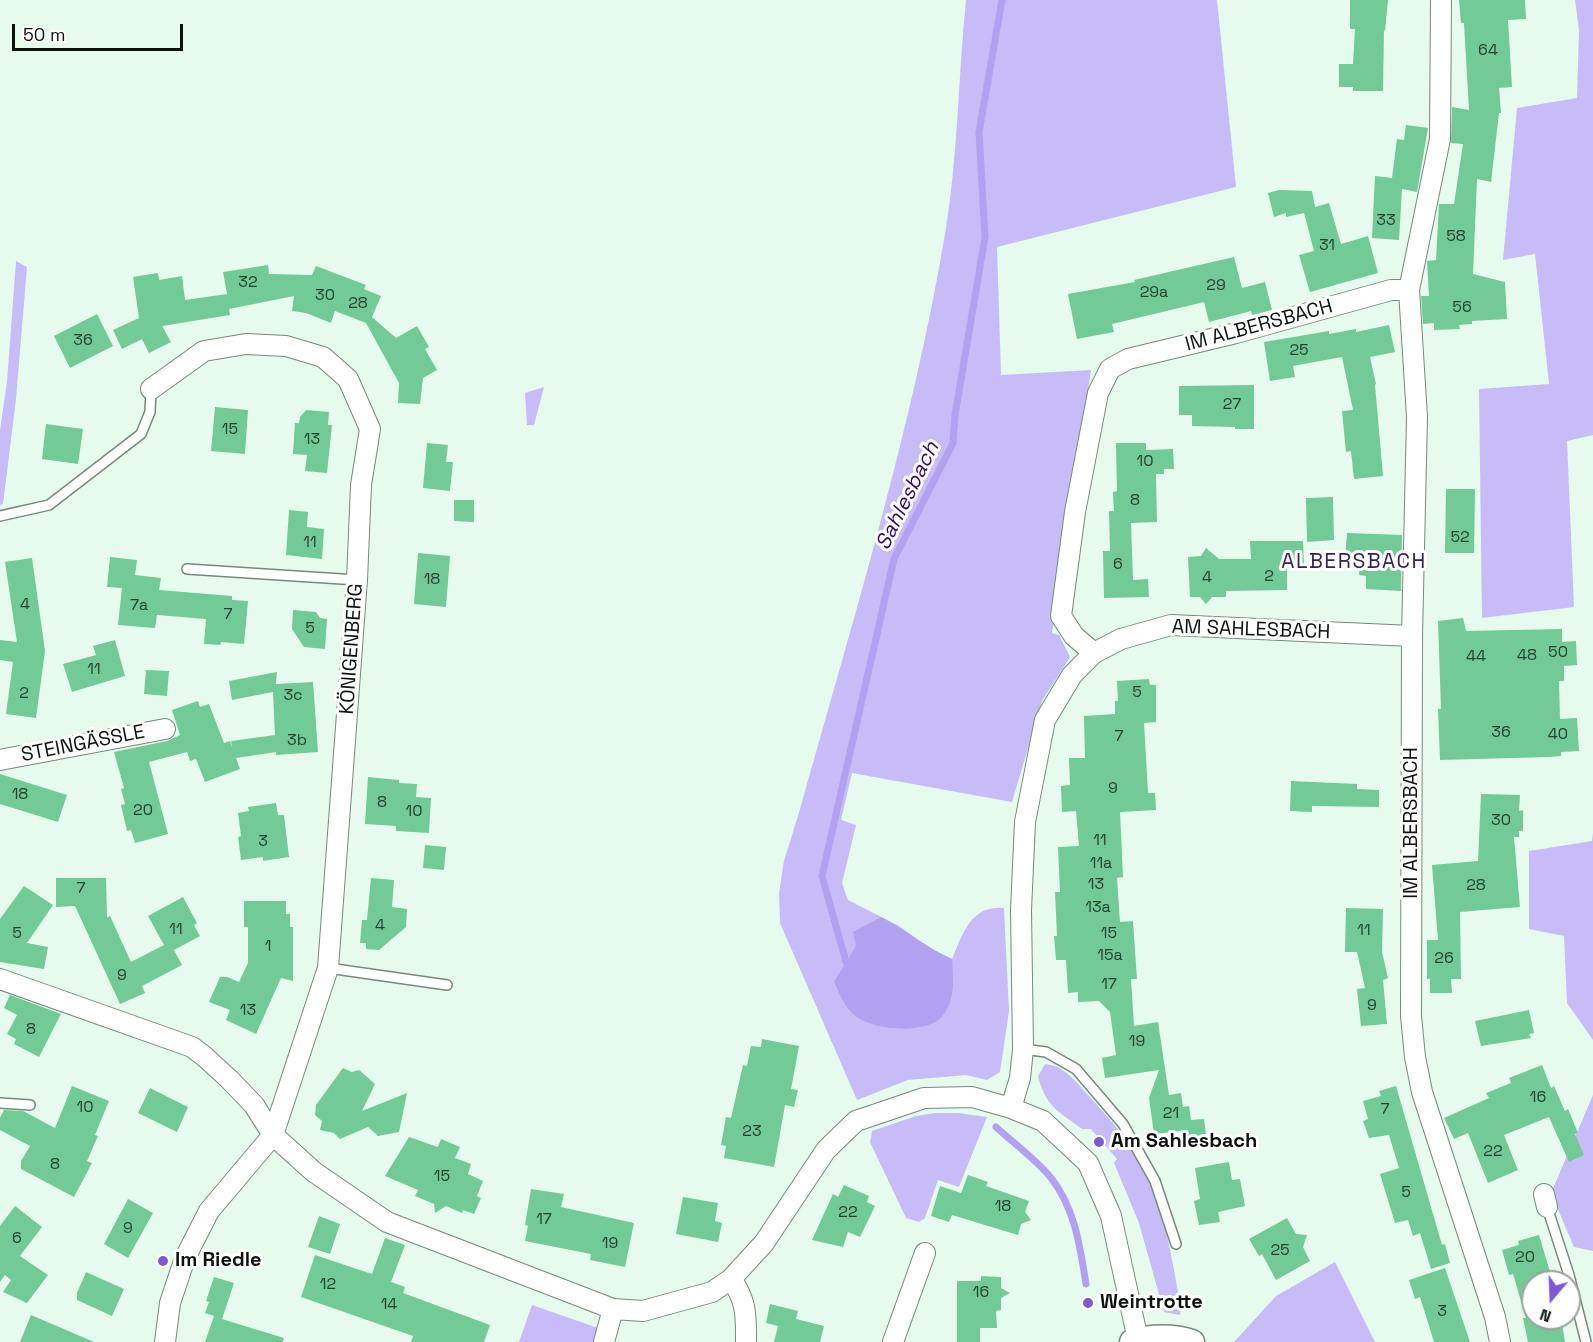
<!DOCTYPE html>
<html>
<head>
<meta charset="utf-8">
<style>
  body { margin:0 }
  #map { position:relative; width:1593px; height:1342px; overflow:hidden; background:#e6fbed; font-family:"Space Grotesk",sans-serif }
  canvas { display:block }
  .north { position:absolute; left:1521px; top:1270px; width:60px; height:60px; box-sizing:border-box; background:#fff; border:2px solid #9ea19f; border-radius:50%; rotate:199deg; font-size:16px; font-weight:700; line-height:24px; text-align:center; color:#0c130f }
  .north::after { content:''; display:block; margin:auto; width:21px; height:27px; background:#7d5ad4; clip-path:polygon(50% 0,100% 100%,50% 72%,0 100%) }
  .scale { position:absolute; left:12px; top:24px; width:171px; height:27px; box-sizing:border-box; border:3px solid #0c130f; border-top:0; padding-left:8px; font-size:18px; line-height:21px; white-space:nowrap; color:#0c130f; -webkit-text-stroke:4px #fff; paint-order:stroke }
</style>
</head>
<body>
<div id="map">
<canvas width="1593" height="1342"></canvas>
<div class="north">N</div>
<div class="scale">50 m</div>
</div>
<script>
const c = document.querySelector('canvas').getContext('2d');
c.lineJoin = 'round';
function fillPath(path, color) { c.fillStyle = color; c.fill(path, 'evenodd'); }
function strokePath(path, color, width, dash) { c.strokeStyle = color; c.lineWidth = width; c.lineCap = dash ? 'butt' : 'round'; c.setLineDash(dash || []); c.stroke(path); }
function write(font, color, halo, rows, align = 'center') {
  c.font = font + ' "Space Grotesk",sans-serif'; c.lineWidth = 6; c.setLineDash([]); c.textBaseline = 'middle'; c.strokeStyle = halo; c.fillStyle = color; for (const [text, x, y, turn = 0] of rows) {
    c.save(); c.translate(x, y); c.rotate((+turn || 0) * Math.PI / 180); c.textAlign = isNaN(turn) ? turn : align; if (halo) c.strokeText(text, 0, 0); c.fillText(text, 0, 0); c.restore();
  }
}
const green = new Path2D(`
  M966,0H1217L1236,187L997,247L1001,375L1091,370L1052,633L1059,635L1070,657L1042,701L1012,802L852,773L841,820L856,825L842,883L848,900L899,926L931,949L952,959C963,933 971,905 1004,908L1009,1011L1000,1072L987,1080L966,1075L908,1080L857,1100L780,923L779,893L784,861L800,809C853,619 912,429 945,234C958,157 958,78 966,0Z
  M1575,0H1593V435L1567,441L1574,607L1482,618L1479,389L1549,384L1535,254L1503,260L1517,108L1577,98L1579,30Z
  M16,261L27,267L16,399L3,504L0,505V430L7,382Z
  M544,387L534,425H527L525,393Z
  M1593,833V1040L1567,1003L1564,936L1529,929V851L1592,841Z
  M1045,1064C1064,1065 1077,1083 1089,1096C1108,1117 1128,1139 1142,1165C1165,1209 1172,1260 1181,1308L1180,1315L1164,1312L1139,1223L1114,1163L1117,1159L1091,1129H1082C1058,1111 1046,1107 1038,1076Z
  M1593,1095V1251L1574,1247L1551,1193Z
  M935,1113H958L987,1117L959,1187L938,1180L925,1218L919,1222L906,1218L870,1142L872,1131L916,1116Z
  M1335,1262L1375,1342H1234L1276,1296Z
  M532,1305L601,1329L597,1342H519Z`);
const water = new Path2D(`
  M881,917C906,930 927,948 952,959C953,978 956,998 944,1014C929,1036 871,1031 853,1014C844,1006 839,993 834,982L856,946L853,932Z`);
const stream = new Path2D(`
  M848,969L822,876L894,559L953,443L955,415L985,237L979,132L1002,0
  M996,1127C1011,1141 1039,1162 1051,1178C1075,1208 1080,1247 1086,1284`);
const building = new Path2D(`
  M1350,0H1388L1385,31L1384,30L1383,91H1353V87H1339V64H1353L1355,29H1350Z
  M1459,0H1525L1526,19L1508,20L1512,87L1499,88L1501,113H1499L1491,182L1477,179L1473,274L1505,282L1507,319L1472,321V324L1459,325L1460,329L1434,330V323L1423,324L1421,296H1429L1427,261L1436,260L1439,204H1454L1463,144L1451,143L1452,107L1469,110L1464,23H1461Z
  M1406,125L1428,128L1417,192L1402,189L1399,240L1372,238L1375,176L1392,178L1397,139L1404,140Z
  M1279,190L1312,191L1315,207L1329,203L1341,244L1368,236L1378,273L1310,292L1299,255L1314,251L1304,213L1286,217V213L1274,217L1268,193Z
  M1234,257L1242,288L1265,282L1272,310L1252,315L1251,311L1209,322L1204,302L1112,324L1114,332L1077,339L1068,294L1135,282L1134,280Z
  M268,265L269,274L312,275L316,266L366,285L364,289L381,296L372,317L396,338L417,326L429,347L425,349L437,370L423,378L420,404L398,403L399,383L366,323L335,311L331,323L306,313L292,311L294,296L229,309L230,315L162,326L171,342L149,353L142,339L122,349L113,330L139,318L133,277L158,273L159,280L182,276L185,300L227,294L223,272Z
  M97,314L113,346L70,368L54,336Z
  M1389,325L1395,352L1370,357L1376,384L1375,385L1383,476L1354,479L1351,451L1346,452L1342,411L1353,410L1342,357L1293,366L1295,377L1270,381L1264,342L1329,331V334L1356,329V332Z
  M1254,385V429H1235V427L1192,426V415H1179V386Z
  M215,407L248,410L245,454L211,451Z
  M306,410L329,412L328,425H332L327,473L305,471L307,455L293,454L295,423H299L300,417Z
  M46,424L83,429L78,464L42,459Z
  M427,443L448,445L446,462H453L450,491L423,488Z
  M1116,443H1146V450L1173,449L1174,469H1164V474H1156L1157,522L1131,523L1133,580L1148,579L1149,597L1104,598L1103,551H1110L1109,511H1114L1113,492L1117,491Z
  M1446,489H1475L1474,553H1445Z
  M1333,497L1334,540L1307,542L1306,498Z
  M454,500H474V522L454,521Z
  M289,510L308,512L307,527L324,529L322,559L286,555Z
  M1347,533L1402,535L1401,591L1366,589V576L1359,575L1360,560L1345,559Z
  M1250,541H1303L1304,564H1287V590L1226,591V597H1212L1206,604L1200,597H1190L1188,557L1201,556L1206,548L1219,559H1251Z
  M418,553L450,556L446,607L414,604Z
  M110,557L137,560L135,575L161,578L159,590L232,596V600L248,601L244,644L221,642L220,645L204,644L206,619L157,615L155,628L118,625L122,588L107,587Z
  M32,558L45,651L36,718L6,714L13,662L0,660V640L17,642L5,562Z
  M293,610L316,612L320,618L327,619L325,649L304,647L292,629Z
  M1463,618L1466,631L1562,629V642L1576,641L1577,665L1564,666V681H1559L1560,719L1577,718L1579,751L1561,752V756L1549,757L1440,760L1438,709H1441L1438,621Z
  M115,640L125,676L72,692L63,664L96,655L93,646Z
  M146,670L169,671L167,696L144,694Z
  M277,672L276,684L313,682L318,752L276,755V752L236,758L240,769L205,782L196,759L190,761L187,752L149,762L168,834L135,843L131,830L127,831L121,805L125,804L121,789L124,788L114,752L167,741L180,735L172,710L198,701L200,707L209,704L224,743L230,741L232,747L231,741L275,735L273,692L232,700L229,681Z
  M1149,679L1150,685H1156V722L1144,723L1148,793H1155L1156,810L1120,812L1123,877L1117,878L1120,922L1133,921L1137,979H1131L1134,1026L1158,1022L1169,1095L1181,1093L1183,1107L1189,1106L1191,1120L1204,1119L1207,1143L1182,1146L1180,1131L1154,1134L1149,1098L1159,1070L1105,1078L1102,1058L1116,1055L1110,1012L1099,1001L1078,1002V992L1068,993L1066,960H1056L1054,936H1057L1055,892H1060L1058,847L1079,846L1076,811L1062,812L1061,786L1070,785L1069,758H1085L1084,716L1115,714V701H1118L1117,681Z
  M0,774L67,795L58,822L0,804Z
  M368,777L399,780V783L417,784L416,797L431,798L429,833L396,831V826L365,824Z
  M1291,781L1357,784V789L1379,790V807L1312,806V812L1290,811Z
  M1481,794L1520,795L1519,811L1523,810V831H1519V837H1514L1520,907L1460,912L1461,979H1451L1452,993H1430V979H1427V940H1438L1432,865L1478,861Z
  M276,803L278,815H284L289,857L263,861V857L241,860L238,837L241,836L238,813L249,811L248,807Z
  M425,845L446,847L444,870L423,868Z
  M56,878H106L107,918L110,916L131,962L164,945L148,916L183,897L197,923L194,925L200,936L174,950L182,965L142,986L145,993L120,1004L75,906L56,907Z
  M371,878L394,880L392,907L407,909L406,927L379,950L366,949V943H360L362,920H367Z
  M24,886L53,905L27,943L48,947L44,969L0,962V919Z
  M244,901H286V914H290V927H293V981L281,978L256,1034L226,1020L230,1010L209,1002L220,977H227L239,982L248,963V927H244Z
  M1346,908L1383,909L1382,952L1388,978L1383,980L1387,1024L1361,1026L1357,989L1365,988L1357,952H1345Z
  M10,995L61,1014L39,1057L14,1044L16,1039L7,1034L17,1015L4,1008Z
  M1529,1010L1534,1033L1529,1034L1531,1038L1481,1046L1475,1021Z
  M762,1039L799,1046L791,1089L798,1090L794,1107L785,1105L774,1167L724,1158L726,1146L721,1145L726,1117L731,1118L743,1065L747,1066L751,1046L761,1047Z
  M1542,1065L1551,1088L1554,1086L1565,1111L1568,1109L1578,1133L1575,1134L1584,1155L1569,1162L1549,1117L1504,1135L1518,1170L1488,1183L1468,1133L1454,1139L1444,1118L1489,1098L1486,1093L1511,1083L1509,1078Z
  M343,1068L352,1072L359,1070L375,1084L362,1111L407,1093L399,1132L378,1136L368,1127L340,1139L334,1133L320,1130L322,1121L315,1115L316,1105Z
  M72,1086L109,1101L95,1135L98,1136L87,1161L92,1163L74,1197L21,1169V1161L30,1146L0,1130V1118L4,1110L23,1111L55,1128Z
  M1396,1086L1442,1245L1445,1244L1450,1263L1431,1269L1420,1233L1413,1236L1408,1220L1395,1223L1380,1174L1399,1168L1389,1135L1369,1138L1363,1121L1368,1119L1363,1101L1381,1096L1379,1091Z
  M150,1088L188,1107L177,1132L138,1113Z
  M409,1137L438,1147L441,1139L460,1147L455,1158L471,1164L468,1174L483,1181L477,1196L481,1198L474,1214L463,1210L462,1213L446,1206L435,1213L434,1204L415,1196L418,1190L385,1176Z
  M1229,1162L1232,1180L1240,1179L1245,1206L1218,1212L1220,1222L1199,1225L1194,1201L1200,1199L1195,1168Z
  M968,1175L988,1182L986,1186L1029,1201L1025,1212L1031,1220L1021,1224L1018,1235L952,1215L949,1222L931,1216L940,1186L961,1193Z
  M844,1185L869,1196L867,1202L875,1206L860,1237L848,1232L843,1247L812,1240L833,1194L838,1197Z
  M531,1189L564,1194L561,1207L634,1223L625,1267L590,1260L591,1254L525,1241L528,1226L525,1225Z
  M683,1197L718,1203L715,1221L722,1223L718,1242L676,1234Z
  M128,1199L153,1213L128,1258L104,1244Z
  M15,1206L42,1227L20,1256L48,1275L27,1303L3,1292L11,1280L5,1275L0,1282V1226Z
  M319,1216L340,1224L330,1254L308,1247Z
  M1287,1218L1296,1234L1307,1235L1303,1247L1310,1261L1276,1280L1262,1254L1259,1256L1249,1239Z
  M1539,1235L1553,1282H1533V1318H1561L1565,1342H1528L1523,1318H1526L1513,1274L1509,1275L1502,1250L1519,1245L1518,1241Z
  M385,1238L405,1245L391,1282L405,1287L403,1293L490,1325L484,1342H411L413,1336L301,1297L315,1255L372,1274Z
  M1445,1268L1470,1342H1434L1420,1297L1415,1299L1409,1280Z
  M86,1272L124,1289L112,1316L77,1300V1293Z
  M981,1276L1001,1277V1288L1010,1293L1001,1298V1310L996,1311L997,1328H980V1342H957V1281H981Z
  M214,1277L234,1283L222,1319L284,1338L283,1342H205L214,1316L205,1313L209,1302L206,1301Z
  M770,1304L798,1311L796,1319L824,1326L820,1342H774L778,1326L766,1323Z
  M31,1315L94,1342H20Z`);
const service = new Path2D(`
  M0,516L49,505L141,434L150,412L151,389
  M187,569L357,580
  M328,968L447,985
  M1023,1049L1046,1052L1076,1069L1123,1124L1155,1181L1176,1244
  M0,1103L30,1105
  M1547,1207L1569,1275L1586,1342`);
const minor = new Path2D(`
  M1441,0L1440,139L1409,290L1417,417L1412,636L1411,1016L1415,1057L1422,1092L1495,1317L1500,1342
  M151,389L204,351L246,344L286,346L323,357L348,379L370,429L361,485L357,580L328,968L273,1135L209,1211L185,1258L170,1303L165,1342
  M1094,653L1074,636L1061,616L1075,512L1098,393L1110,369L1128,359L1236,333L1391,290H1409
  M0,760L165,729
  M0,979L192,1047L205,1057L229,1079L254,1105L273,1135L314,1172L387,1222L613,1309L643,1311L712,1292L731,1279L764,1243L826,1150L856,1121L924,1098L972,1097L1011,1108L1043,1121L1088,1163L1111,1216L1138,1340
  M1011,1108L1020,1078L1023,1049L1021,910L1025,822L1045,720L1072,675L1094,653L1121,639L1171,625L1412,636
  M1544,1194L1547,1207
  M731,1279C747,1301 746,1316 746,1342
  M604,1342L613,1309
  M893,1342L925,1253`);
const tertiary = new Path2D(`
  M1132,1342C1150,1336 1175,1336 1192,1342`);
const markers = [
  [1099,1142,6,"#7d5ad4"],
  [163,1261,6,"#7d5ad4"],
  [1088,1303,6,"#7d5ad4"]
];
const numberNames = [
  ["64",1488,51],
  ["33",1386,221],
  ["58",1456,237],
  ["31",1327,246],
  ["32",248,283],
  ["29",1216,286],
  ["29a",1154,293],
  ["30",325,296],
  ["28",358,304],
  ["56",1462,308],
  ["36",83,341],
  ["25",1299,351],
  ["27",1232,405],
  ["15",230,430],
  ["13",312,440],
  ["10",1145,462],
  ["8",1135,501],
  ["52",1460,538],
  ["11",310,543],
  ["6",1118,565],
  ["2",1269,577],
  ["4",1207,578],
  ["18",432,580],
  ["4",25,605],
  ["7a",139,606],
  ["7",228,615],
  ["5",310,629],
  ["50",1558,653],
  ["48",1527,656],
  ["44",1476,657],
  ["11",94,670],
  ["5",1137,693],
  ["2",24,694],
  ["3c",293,696],
  ["36",1501,733],
  ["40",1558,735],
  ["7",1119,737],
  ["3b",297,741],
  ["9",1113,789],
  ["18",20,795],
  ["8",382,803],
  ["20",143,811],
  ["10",414,812],
  ["30",1501,821],
  ["11",1100,841],
  ["3",263,842],
  ["11a",1101,864],
  ["13",1096,885],
  ["28",1476,886],
  ["7",81,889],
  ["13a",1098,908],
  ["4",380,926],
  ["11",176,930],
  ["11",1364,931],
  ["5",17,934],
  ["15",1109,934],
  ["1",268,947],
  ["15a",1110,956],
  ["26",1444,959],
  ["9",122,976],
  ["17",1109,985],
  ["9",1372,1006],
  ["13",248,1011],
  ["8",31,1030],
  ["19",1137,1042],
  ["16",1538,1098],
  ["10",85,1108],
  ["7",1385,1110],
  ["21",1171,1114],
  ["23",752,1132],
  ["22",1493,1152],
  ["8",55,1165],
  ["15",442,1177],
  ["5",1406,1193],
  ["18",1003,1207],
  ["22",848,1213],
  ["17",544,1220],
  ["9",128,1229],
  ["6",17,1239],
  ["19",610,1244],
  ["25",1280,1251],
  ["20",1525,1258],
  ["12",328,1285],
  ["16",981,1293],
  ["14",389,1305],
  ["3",1442,1312]
];
const streetNames = [
  ["IM ALBERSBACH",1259,326,-15],
  ["AM SAHLESBACH",1251,630,2],
  ["KÖNIGENBERG",352,649,-86],
  ["STEINGÄSSLE",83,744,-11],
  ["IM ALBERSBACH",1412,823,-90]
];
const poiNames = [
  ["Am Sahlesbach",1111,1142],
  ["Im Riedle",175,1261],
  ["Weintrotte",1100,1303]
];
const waterNames = [
  ["Sahlesbach",908,496,-64]
];
const neighbourhoodNames = [
  ["ALBERSBACH",1354,562]
];
fillPath(green, '#c7bcf8');
fillPath(water, '#b2a1f1');
strokePath(stream, '#b2a1f1', 7);
fillPath(building, '#72ca96');
strokePath(service, '#77897d', 12);
strokePath(minor, '#77897d', 22);
strokePath(tertiary, '#77897d', 27);
strokePath(service, '#fff', 9);
strokePath(minor, '#fff', 20);
strokePath(tertiary, '#fff', 24);
for (const [x, y, r, color] of markers) { const dot = new Path2D(); dot.arc(x, y, r, 0, 2 * Math.PI); c.fillStyle = color; c.fill(dot); strokePath(dot, '#fff', 2); }
write('16px', '#264131', null, numberNames);
write('20px', '#0c130f', '#fff', streetNames);
write('bold 20px', '#0c130f', '#fff', poiNames, 'left');
write('italic 21px', '#310b69', '#fff', waterNames);
c.letterSpacing = '1.5px';
write('21px', '#33225d', '#fff', neighbourhoodNames);
c.letterSpacing = '0px';
</script>
</body>
</html>
